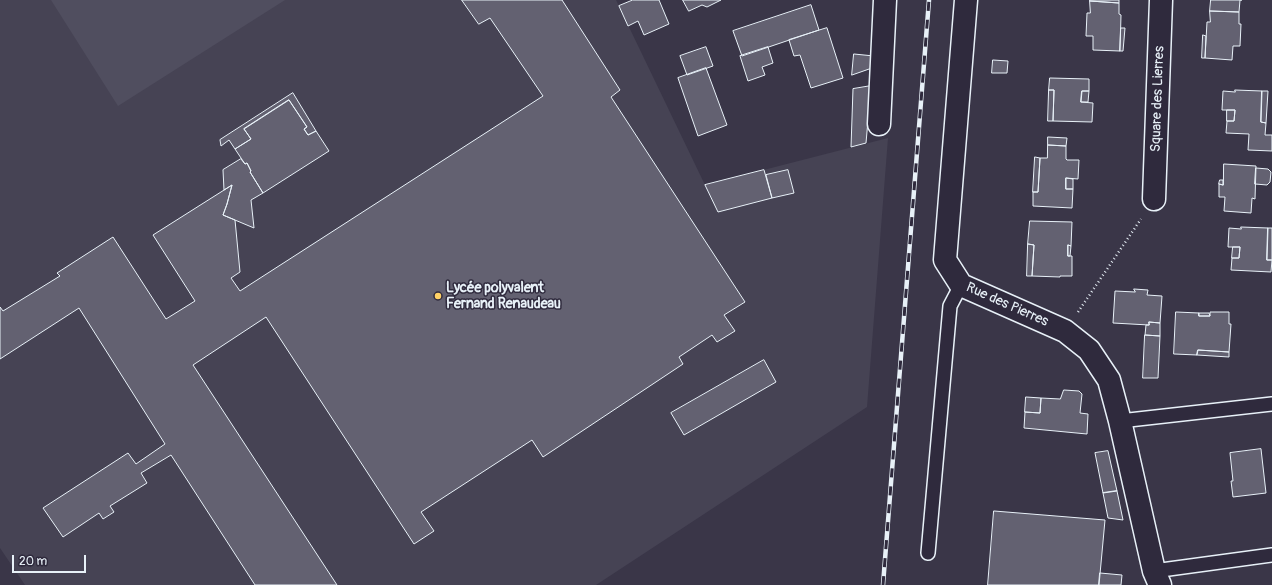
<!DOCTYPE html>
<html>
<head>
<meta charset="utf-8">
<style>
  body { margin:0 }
  #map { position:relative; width:1272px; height:585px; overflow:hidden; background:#3a3648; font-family:Pangolin,sans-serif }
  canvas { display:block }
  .scale { position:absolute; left:12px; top:555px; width:74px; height:18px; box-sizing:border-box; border:2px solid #e8f1f8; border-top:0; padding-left:5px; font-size:12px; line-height:14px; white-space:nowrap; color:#e8f1f8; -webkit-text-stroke:3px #2f2a3d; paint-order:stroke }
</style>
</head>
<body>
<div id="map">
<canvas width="1272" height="585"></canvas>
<div class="scale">20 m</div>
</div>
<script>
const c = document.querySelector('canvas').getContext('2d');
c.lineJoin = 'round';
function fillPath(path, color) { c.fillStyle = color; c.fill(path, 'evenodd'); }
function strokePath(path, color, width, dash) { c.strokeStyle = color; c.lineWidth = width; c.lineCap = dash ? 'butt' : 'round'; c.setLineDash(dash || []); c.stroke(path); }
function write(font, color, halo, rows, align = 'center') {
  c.font = font + ' Pangolin,sans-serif'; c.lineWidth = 3; c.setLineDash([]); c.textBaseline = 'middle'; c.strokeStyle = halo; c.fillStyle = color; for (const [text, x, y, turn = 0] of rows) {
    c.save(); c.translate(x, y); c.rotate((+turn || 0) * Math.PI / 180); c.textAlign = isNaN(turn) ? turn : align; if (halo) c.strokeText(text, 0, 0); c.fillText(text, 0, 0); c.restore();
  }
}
const built = new Path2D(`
  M0,0H616L705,185L888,138L867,407L596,585H25L0,548Z`);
const green = new Path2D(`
  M51,0H285L118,106Z`);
const building = new Path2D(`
  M462,0H562L620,90L611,97L745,302L724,315L735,331L717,342L712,335L679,357L683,364L543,457L532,440L421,512L434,531L414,544L266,317L193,365L337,585H255L171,455L141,473L147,483L110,506L114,512L103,519L99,513L63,537L43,508L128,453L136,464L165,444L79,308L0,359V307L3,311L60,276L57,273L113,237L166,319L195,301L153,235L232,185L227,204L223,215L235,220L240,272L231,278L240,291L543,96L490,18L479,24Z
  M633,0H659L669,24L644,35L638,21L628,26L619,6Z
  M683,0H721L707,7L702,5L689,11Z
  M1090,0H1119V3L1090,1Z
  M1211,0H1242H1240L1239,12L1210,11Z
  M1090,1L1119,3V14L1121,15L1120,51L1093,50V36H1086L1087,13H1090Z
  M811,5L819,30L742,56L733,31Z
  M1210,11L1239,12V24H1241L1240,46H1233L1232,60L1205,58L1207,22H1210Z
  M827,28L843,78L811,88L800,55L794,56L789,40Z
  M1121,28H1125L1123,51H1120Z
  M1203,35L1206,36L1205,58H1202Z
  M706,47L713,66L687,75L680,56Z
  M768,47L773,63L762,67L765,75L748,81L740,56Z
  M854,54L874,56L872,68L852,75Z
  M993,60L1008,61L1007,73H992Z
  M706,68L727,125L698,136L678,78Z
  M1050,78L1089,79V91H1082L1081,102L1093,103L1092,122L1053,121L1054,90H1049Z
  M871,86L866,143L851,147L853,89Z
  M1049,90H1054L1053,121H1048Z
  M1235,90L1262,91L1261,122L1266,123L1265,135H1272V151L1248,150L1249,134L1226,133L1227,121H1234L1235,110H1222L1223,91L1235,92Z
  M1082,91H1089L1088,102H1081Z
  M1262,91H1268L1266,123L1261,122Z
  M293,93L316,131L308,135L304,129L307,127L289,100L244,129L251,139L235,149L229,140L221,146L220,140Z
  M289,100L307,127L304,129L308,135L316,131L329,151L263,193L250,172L251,171L247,163L245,164L235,149L251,139L244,129Z
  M1227,110H1235L1234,121H1227Z
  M1048,137L1067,138L1066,146L1048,145Z
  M1048,145L1066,146V159L1067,160H1079L1078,179L1066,178V189H1073L1072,208L1033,206V192H1038L1040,158H1047Z
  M1035,157L1040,158L1038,192H1033Z
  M241,159L245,164L247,163L251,171L250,172L263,193L251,200L254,228L223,215L227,204L232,185L224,190L223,170Z
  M1224,164L1256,166L1255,199L1252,198L1251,213L1224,211L1225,197H1219V184L1223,185Z
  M1256,168L1268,169L1271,172L1270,182L1267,185L1255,184Z
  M764,170L772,198L718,212L705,185Z
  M788,170L794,193L772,198L766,175Z
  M1066,178L1073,179V189H1066Z
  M1220,180H1223V185L1219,184Z
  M1030,221L1072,222L1071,246L1068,245V256H1072V276H1060V277L1032,276L1034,245L1028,244Z
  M1241,227L1268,228L1267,260H1272L1271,272L1231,270L1232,258H1239L1240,247H1228L1229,228L1241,229Z
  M1268,228H1272V260H1267Z
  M1028,244L1034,245L1032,276H1027Z
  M1068,245L1071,246L1070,256H1068Z
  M1233,247H1240L1239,258H1232Z
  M1134,289L1148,290L1147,295L1162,296L1160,323L1149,322V325L1113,323L1115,291L1135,292Z
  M1176,312L1199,313V316H1210V312H1229V324H1231L1229,352L1198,350L1197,355L1174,354Z
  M1199,313H1209L1210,316H1199Z
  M1149,322L1160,323V336L1145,335L1146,325H1149Z
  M1145,335L1160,336L1158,378H1143Z
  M1198,350L1229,352V357L1197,355Z
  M764,360L776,382L684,435L671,413Z
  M1064,390L1079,391L1082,394L1080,413L1088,414L1087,434L1024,428L1025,412L1040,413L1041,398L1060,399Z
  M1026,397L1041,398L1040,413L1025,412Z
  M1261,449L1266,493L1233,497L1231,481H1233L1230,453Z
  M1108,451L1117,491L1103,493L1095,453Z
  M1117,491L1123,520L1108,518L1103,493Z
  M994,511L1105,520L1099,585H988Z
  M1100,573L1122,575L1121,585H1099Z`);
const path = new Path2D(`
  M1078,312L1141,219`);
const lane = new Path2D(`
  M1120,421L1272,404
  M928,553L950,306L961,285
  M1154,571L1272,555`);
const street = new Path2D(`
  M966,0L945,260L961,285L1065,331L1089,350L1109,380L1120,421L1154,571L1160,585
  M879,124L885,0
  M1154,199L1161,0`);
const rail = new Path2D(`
  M883,585L929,0`);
const markers = [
  [438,296,4,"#ffd166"]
];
const streetNames = [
  ["Square des Lierres",1158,99,-88],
  ["Rue des Pierres",1007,305,24]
];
const poiNames = [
  ["Lycée polyvalent",446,288],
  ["Fernand Renaudeau",446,304]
];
fillPath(built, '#464354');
fillPath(green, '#504e5f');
fillPath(building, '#636171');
strokePath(building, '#e8f1f8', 1);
strokePath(lane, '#e8f1f8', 16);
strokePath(street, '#e8f1f8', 25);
strokePath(path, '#e8f1f8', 2.5, [1, 3]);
strokePath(lane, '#2f2a3d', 13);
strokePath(street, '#2f2a3d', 22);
strokePath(rail, '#e8f1f8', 4.5);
strokePath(rail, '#2f2a3d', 3, [9]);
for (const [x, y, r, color] of markers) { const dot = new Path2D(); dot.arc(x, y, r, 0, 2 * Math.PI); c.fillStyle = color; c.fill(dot); strokePath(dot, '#2f2a3d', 1.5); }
write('14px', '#e8f1f8', '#2f2a3d', streetNames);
write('bold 14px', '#e8f1f8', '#2f2a3d', poiNames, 'left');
</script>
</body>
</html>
